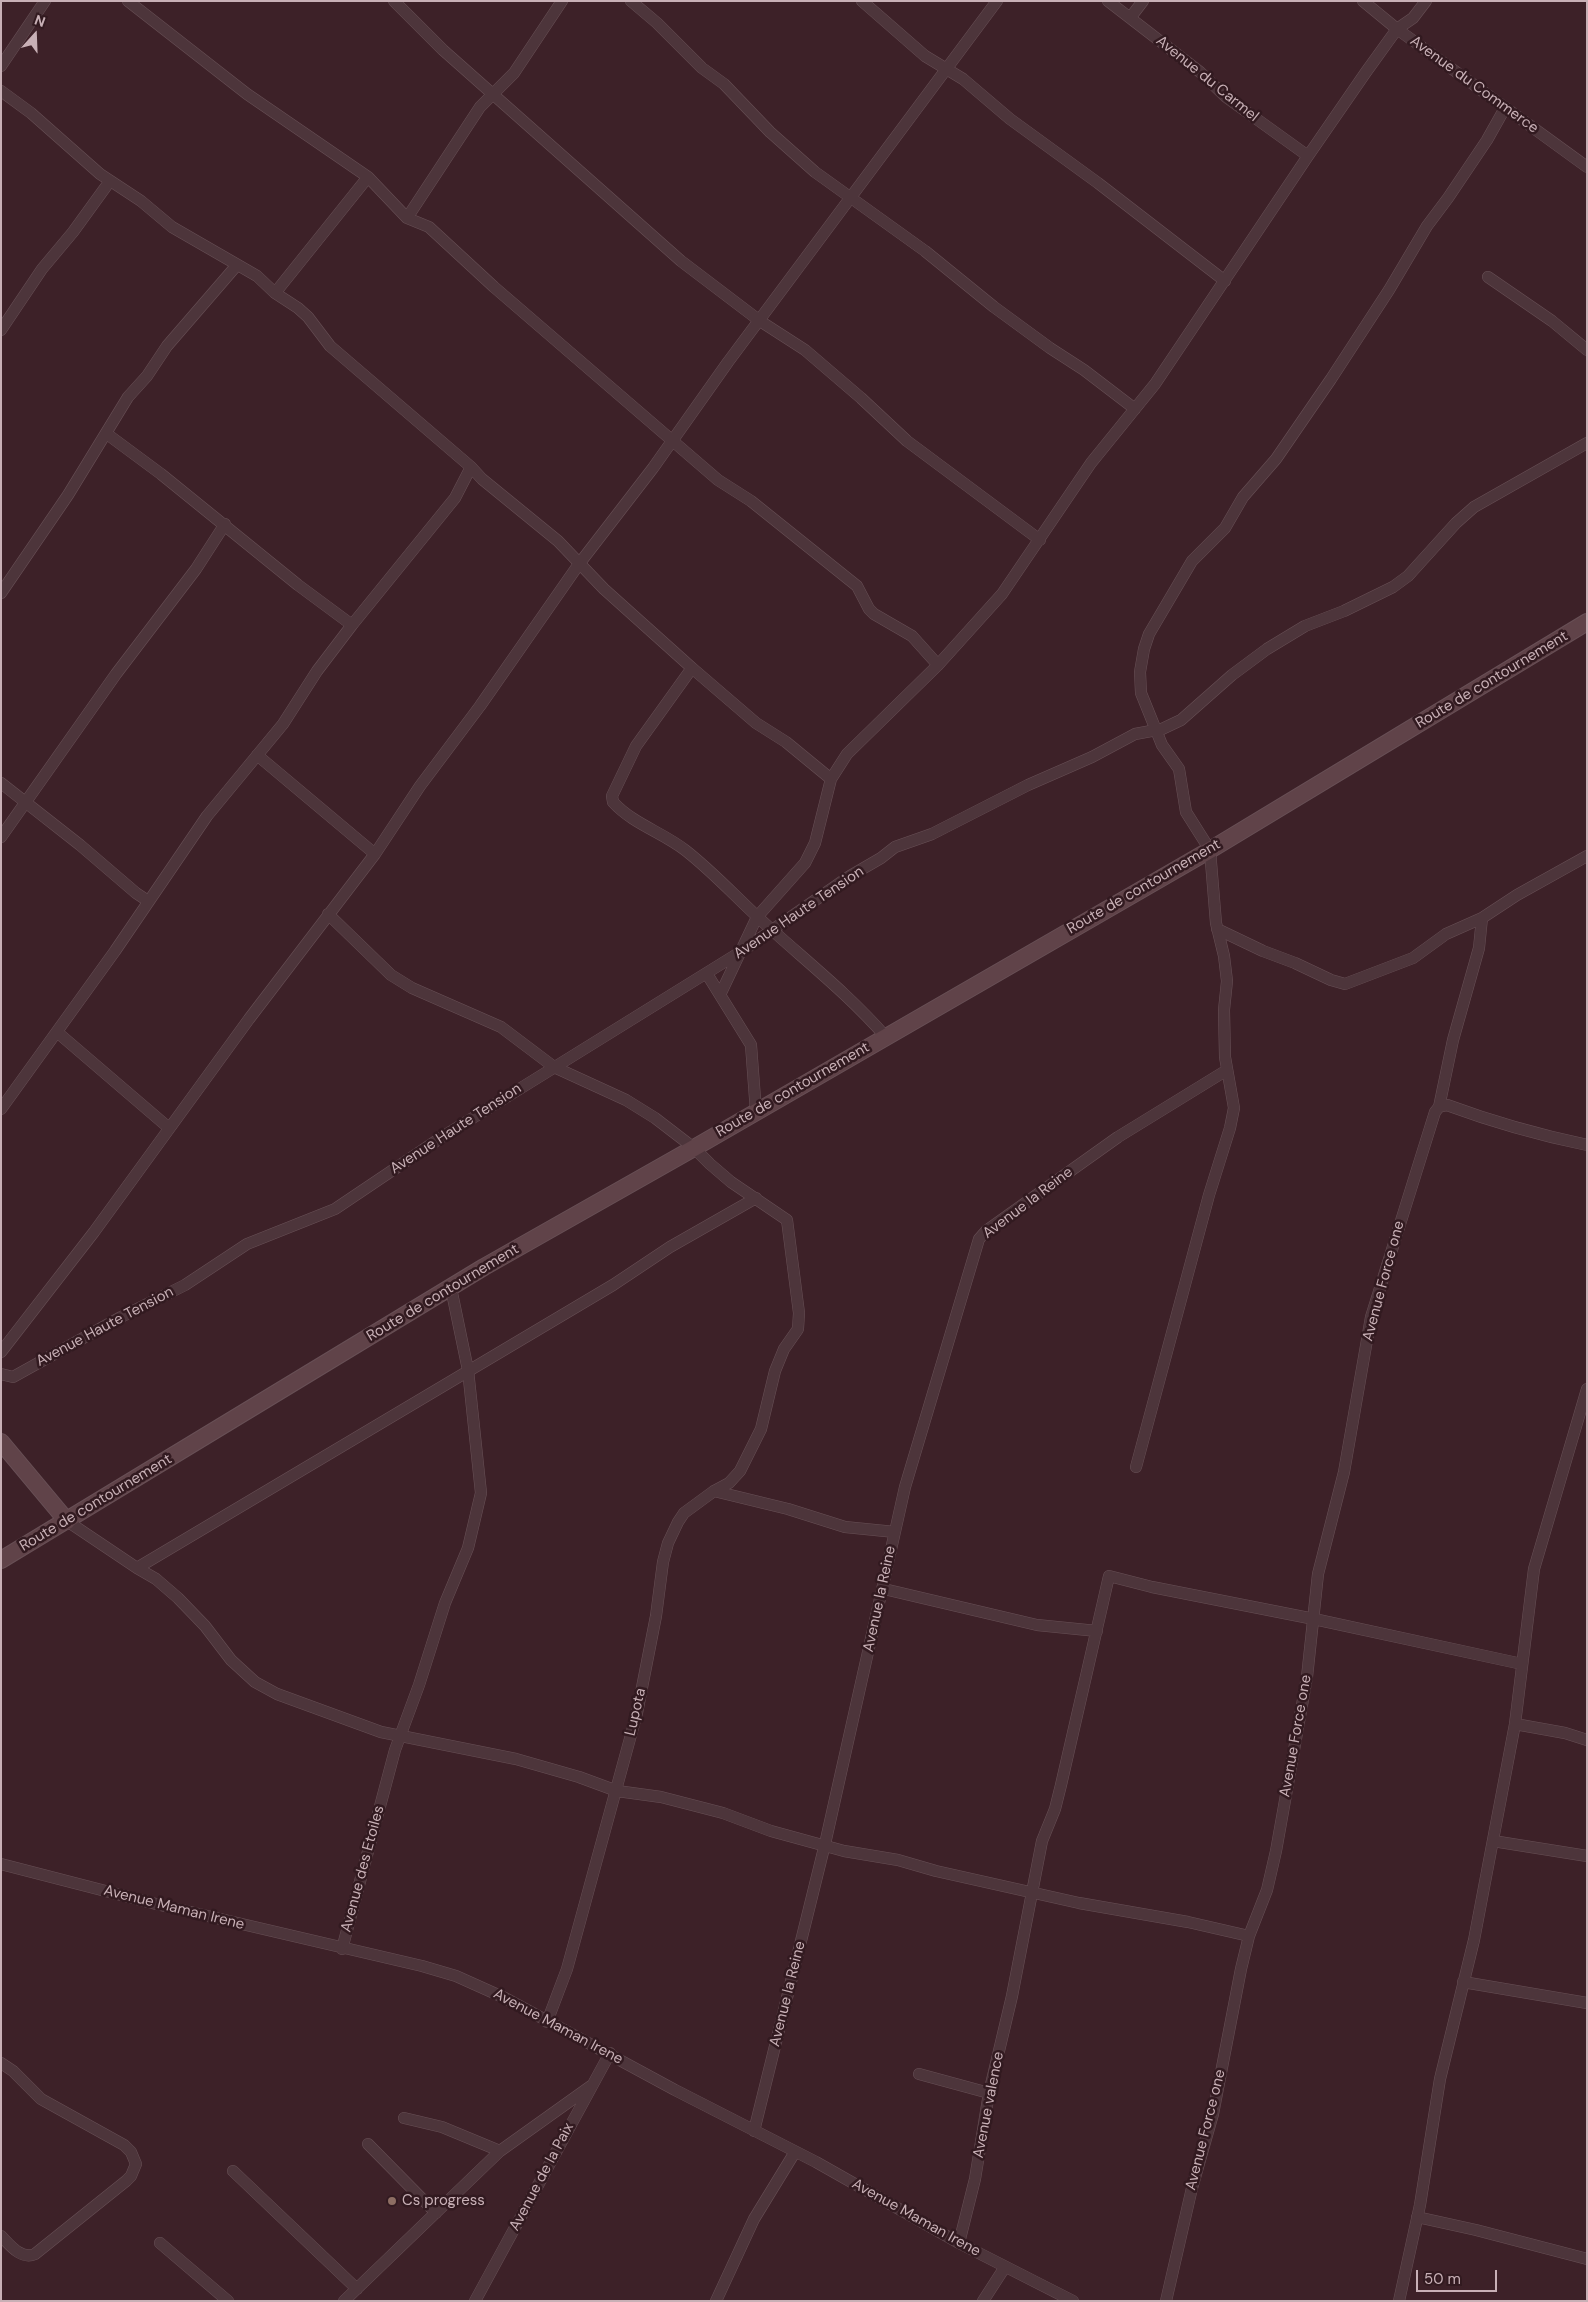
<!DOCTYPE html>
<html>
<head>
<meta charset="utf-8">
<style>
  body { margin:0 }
  #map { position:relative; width:1588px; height:2302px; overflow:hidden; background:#3d2128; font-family:"DM Sans",sans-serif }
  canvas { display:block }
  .frame { position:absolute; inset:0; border:2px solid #c8b0b6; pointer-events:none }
  .north { position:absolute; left:10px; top:10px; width:50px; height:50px; -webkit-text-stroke:4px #321a20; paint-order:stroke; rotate:20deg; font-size:14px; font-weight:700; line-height:20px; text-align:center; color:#c8b0b6 }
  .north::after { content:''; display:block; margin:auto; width:18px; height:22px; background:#c8b0b6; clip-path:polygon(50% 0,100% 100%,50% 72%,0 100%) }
  .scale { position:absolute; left:1416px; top:2270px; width:81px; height:22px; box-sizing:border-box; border:2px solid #c8b0b6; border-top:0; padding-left:6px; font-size:15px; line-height:18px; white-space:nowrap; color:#c8b0b6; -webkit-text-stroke:4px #321a20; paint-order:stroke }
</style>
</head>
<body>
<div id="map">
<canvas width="1588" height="2302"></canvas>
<div class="frame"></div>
<div class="north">N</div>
<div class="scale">50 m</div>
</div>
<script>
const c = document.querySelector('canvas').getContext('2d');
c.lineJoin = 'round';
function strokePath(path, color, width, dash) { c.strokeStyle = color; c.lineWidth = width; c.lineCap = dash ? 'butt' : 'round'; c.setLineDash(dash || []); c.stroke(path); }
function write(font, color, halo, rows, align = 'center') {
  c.font = font + ' "DM Sans",sans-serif'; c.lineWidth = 5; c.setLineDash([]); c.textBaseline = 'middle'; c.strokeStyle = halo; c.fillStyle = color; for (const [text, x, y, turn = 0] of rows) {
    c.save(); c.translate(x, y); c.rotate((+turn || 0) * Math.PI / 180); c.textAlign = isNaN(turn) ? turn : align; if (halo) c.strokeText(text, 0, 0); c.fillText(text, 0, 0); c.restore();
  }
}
const street = new Path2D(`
  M128,1L247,94L368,177L407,218L429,227L494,287L718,480L751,501L857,586L869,609L874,614L912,636L938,665
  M394,1L443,50L681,261L760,321L805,350L861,398L907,441L1040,540
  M631,1L657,23L702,68L724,84L770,132L815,172L925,251L994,307L1050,348L1084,370L1135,409
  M862,1L925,56L963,79L1010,119L1098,183L1225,281
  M1108,1L1200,72L1226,97L1308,156
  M1363,1L1397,29L1587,167
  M1130,18L1143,1
  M1,66L45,1
  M1,91L31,113L100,174L141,201L172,227L257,276L275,293L298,308L308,317L330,346L471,467L482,479L558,541L604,589L692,668L636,746L612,796L613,802C633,824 662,832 685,850C716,874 742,904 772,930C811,965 851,997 885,1036
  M407,218L480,107L514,73L562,1
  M1488,277L1552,321L1587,350
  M275,293L368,177
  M1,330L42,269L73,232L110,181
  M107,434L161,474L298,585L352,625
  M1,593L68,495L128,397L147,376L167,346L237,265
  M692,668L756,723L786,742L831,779
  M257,755L375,854
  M1,783L80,845L136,893L148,901
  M1,837L116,674L196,569L225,524
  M328,914L391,975L412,988L501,1027L554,1067L626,1100L655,1118L694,1148L710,1164L731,1182L787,1220L799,1313L798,1329L784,1349L775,1371L761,1429L740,1471L729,1483L714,1491L684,1513L678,1522L668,1543L663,1562L656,1616L637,1713L567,1969L547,2022
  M1217,929L1263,951L1295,963L1331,980L1345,984L1413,958L1446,934L1482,918L1517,895L1587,856
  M707,974L751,1045L756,1112
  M720,995L757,917L805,863L815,843L831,779L847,754L938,665L1002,594L1091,463L1155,384L1308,156L1366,72L1397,29L1413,18L1426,1
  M57,1032L169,1128
  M1439,1107L1447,1105C1493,1122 1539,1135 1587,1145
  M1,1109L115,951L207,816L283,724L317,671L352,625L455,498L471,467
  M1,1352L94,1232L249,1019L375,854L420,786L480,706L579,564L653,468L728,362L997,1
  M1,1374L13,1377L121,1317L185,1285L247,1244L335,1209L442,1137L742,951L850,876L881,858L895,847L932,834L1028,785L1092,757L1135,734L1162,729L1181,720L1232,675L1267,649L1305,626L1344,611L1393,587L1408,576L1456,523L1474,507L1587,443
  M1136,1467L1209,1195L1230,1128L1234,1108L1225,1057L1224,1010L1227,981L1224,956L1216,923L1210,850L1186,812L1179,769L1162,745L1141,693L1140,672L1144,649L1149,634L1192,561L1225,528L1243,497L1276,459L1331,379L1389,290L1427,226L1448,198L1487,140L1505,108
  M714,1491L788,1509L845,1527L895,1532
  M67,1521L137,1568L156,1579L178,1598L205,1626L231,1660L255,1682L277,1694L381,1732L516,1759L579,1777L617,1791L661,1797L723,1813L771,1831L844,1851L898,1860L936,1871L1079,1903L1188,1922L1249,1936
  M137,1568L613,1285L670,1247L756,1198
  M884,1589L1037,1625L1097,1631
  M1515,1724L1565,1733L1587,1740
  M1493,1841L1587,1856
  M1,1864L156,1904L422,1966L456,1976L505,1998L675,2090L816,2162L959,2243L1073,2301
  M342,1949L395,1750L419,1685L445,1603L468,1548L481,1493L468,1370L451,1288
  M1463,1982L1587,2003
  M1,2063L13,2071L41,2099L124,2145L131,2152L136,2164L131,2176L126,2181L35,2254C21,2260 10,2245 1,2236
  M919,2074L989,2093
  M404,2118L442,2127L500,2151
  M754,2131L825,1844L905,1487L979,1239L986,1231L1118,1137L1227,1070
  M368,2144L436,2213
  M233,2171L357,2289
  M1417,2217L1476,2230L1587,2259
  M160,2243L228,2301
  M959,2243L975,2179L989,2093L1012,1996L1042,1841L1055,1809L1061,1785L1109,1576L1152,1587L1314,1619L1522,1664
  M344,2301L500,2151L591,2086
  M475,2301L610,2053
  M716,2301L754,2219L795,2152
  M983,2301L1005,2267
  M1166,2301L1192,2188L1213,2114L1241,1969L1249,1936L1267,1890L1276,1851L1307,1677L1318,1574L1344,1472L1371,1317L1435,1112L1439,1107L1453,1040L1479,948L1482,918
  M1399,2301L1420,2205L1440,2079L1474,1940L1515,1724L1534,1569L1587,1389`);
const secondary = new Path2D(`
  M1,1442L67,1521
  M1,1560L484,1267L694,1148L1210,850L1587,622`);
const markers = [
  [392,2201,5,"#8d6e63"]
];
const streetNames = [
  ["Avenue du Carmel",1207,79,39],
  ["Avenue du Commerce",1474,85,36],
  ["Route de contournement",1492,680,-31],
  ["Route de contournement",1144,887,-30],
  ["Avenue Haute Tension",799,913,-34],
  ["Route de contournement",793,1090,-30],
  ["Avenue Haute Tension",456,1129,-33],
  ["Avenue la Reine",1028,1203,-37],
  ["Avenue Force one",1384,1281,-75],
  ["Route de contournement",443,1293,-31],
  ["Avenue Haute Tension",105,1327,-28],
  ["Route de contournement",96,1503,-31],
  ["Avenue la Reine",880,1599,-78],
  ["Lupota",636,1712,-77],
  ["Avenue Force one",1296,1736,-80],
  ["Avenue des Etoiles",363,1869,-75],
  ["Avenue Maman Irene",174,1908,14],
  ["Avenue la Reine",788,1994,-76],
  ["Avenue Maman Irene",558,2027,28],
  ["Avenue valence",989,2105,-79],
  ["Avenue Force one",1206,2130,-76],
  ["Avenue de la Paix",542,2177,-62],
  ["Avenue Maman Irene",916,2218,29]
];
const poiNames = [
  ["Cs progress",402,2201]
];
strokePath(street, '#685056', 12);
strokePath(secondary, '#685056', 18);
strokePath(street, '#4d353b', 11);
strokePath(secondary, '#604349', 16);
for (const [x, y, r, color] of markers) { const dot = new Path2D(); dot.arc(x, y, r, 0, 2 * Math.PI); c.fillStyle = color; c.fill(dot); strokePath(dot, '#321a20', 2); }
write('15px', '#c8b0b6', '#321a20', streetNames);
write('15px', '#c8b0b6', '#321a20', poiNames, 'left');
</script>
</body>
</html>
